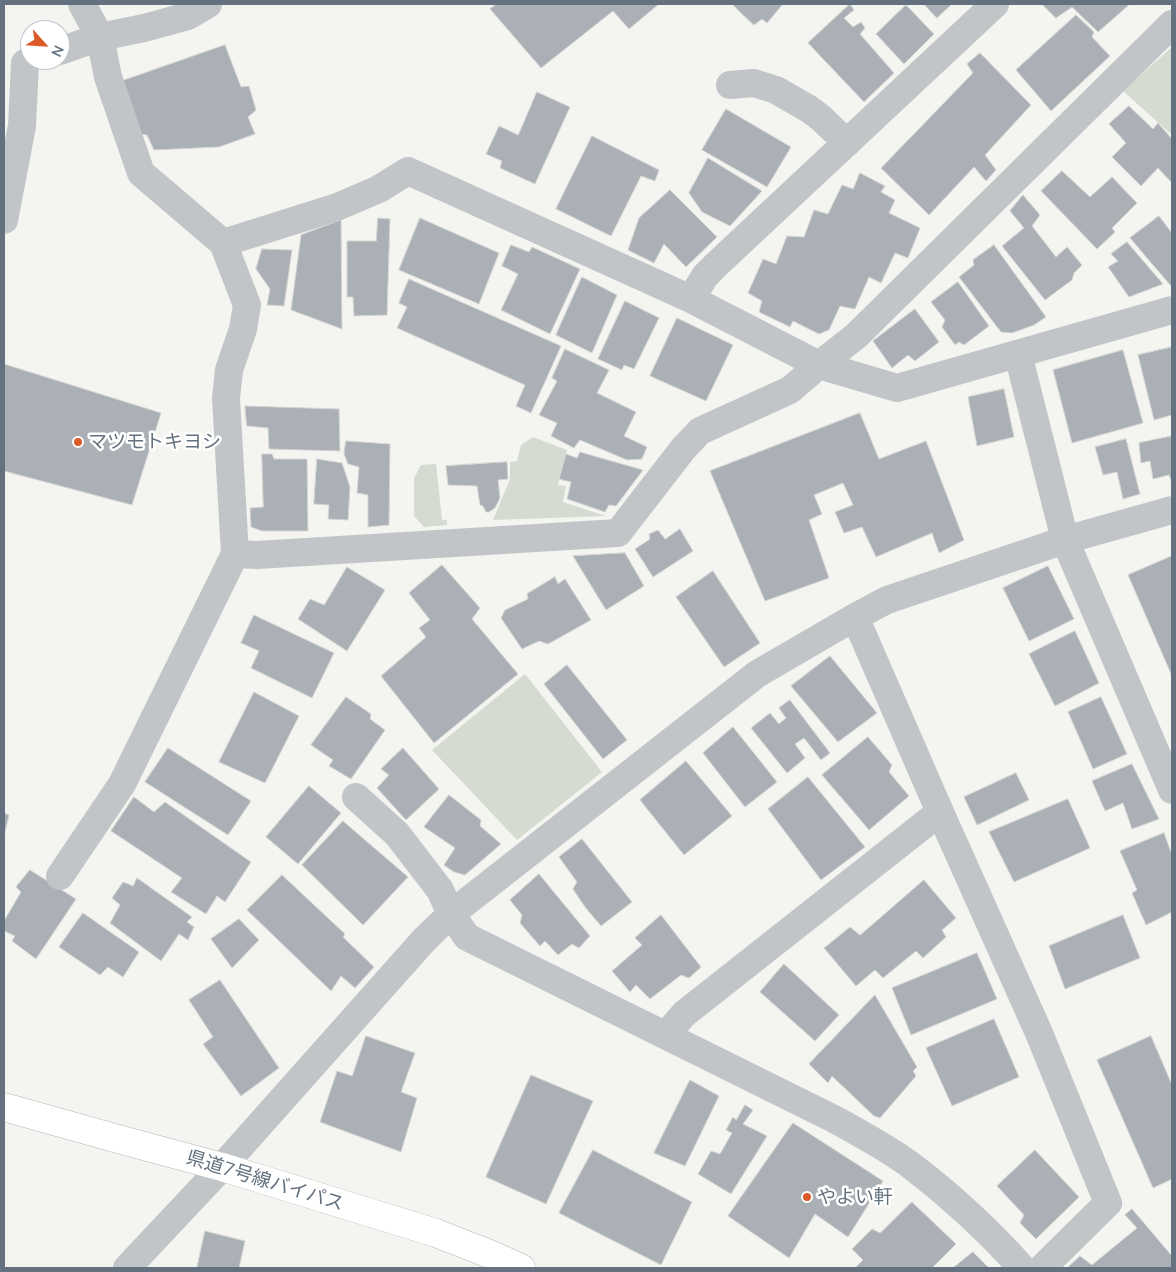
<!DOCTYPE html>
<html>
<head>
<meta charset="utf-8">
<style>
  body { margin:0 }
  #map { position:relative; width:1176px; height:1272px; overflow:hidden; background:#f4f4f0; font-family:Mulish,sans-serif }
  canvas { display:block }
  .frame { position:absolute; inset:0; border:5px solid #647280; pointer-events:none }
  .north { position:absolute; left:20px; top:20px; width:50px; height:50px; box-sizing:border-box; background:#fff; border:1px solid #c1c7cc; border-radius:50%; rotate:116deg; font-size:14px; font-weight:700; line-height:20px; text-align:center; color:#647280 }
  .north::after { content:''; display:block; margin:auto; width:18px; height:22px; background:#dc5a28; clip-path:polygon(50% 0,100% 100%,50% 72%,0 100%) }
</style>
</head>
<body>
<div id="map">
<canvas width="1176" height="1272"></canvas>
<div class="frame"></div>
<div class="north">N</div>
</div>
<script>
const c = document.querySelector('canvas').getContext('2d');
c.lineJoin = 'round';
function fillPath(path, color) { c.fillStyle = color; c.fill(path, 'evenodd'); }
function strokePath(path, color, width, dash) { c.strokeStyle = color; c.lineWidth = width; c.lineCap = dash ? 'butt' : 'round'; c.setLineDash(dash || []); c.stroke(path); }
function write(font, color, halo, rows, align = 'center') {
  c.font = font + ' Mulish,"Noto Sans JP",sans-serif'; c.lineWidth = 5; c.setLineDash([]); c.textBaseline = 'middle'; c.strokeStyle = halo; c.fillStyle = color; for (const [text, x, y, turn = 0] of rows) {
    c.save(); c.translate(x, y); c.rotate((+turn || 0) * Math.PI / 180); c.textAlign = isNaN(turn) ? turn : align; if (halo) c.strokeText(text, 0, 0); c.fillText(text, 0, 0); c.restore();
  }
}
const green = new Path2D(`
  M1172,47V135L1123,91Z
  M533,437L567,450L558,485L566,486L563,502L606,516L493,520L510,479V462L517,461L521,445Z
  M436,464L442,520H447V525L424,527L414,516V478L421,465Z
  M525,674L602,772L517,840L432,750Z`);
const building = new Path2D(`
  M497,4H659L629,29L613,11L541,68L490,9Z
  M732,4H783L767,23L762,19L754,25Z
  M850,4L854,10L844,18L853,27L861,22L865,28L860,34L894,73L864,102L808,43Z
  M924,4H952L937,18Z
  M1042,4H1130L1098,32L1072,7L1056,18Z
  M906,5L934,34L904,64L876,34Z
  M1076,15L1094,32L1092,37L1110,56L1051,111L1016,70Z
  M225,45L241,87L249,86L256,110L248,117L255,134L219,147L154,150L147,135L140,134L122,81Z
  M980,53L1031,105L985,155L996,170L986,181L974,167L929,215L881,168L973,73L967,64Z
  M537,92L570,107L535,184L500,168L502,161L486,154L499,126L518,135Z
  M1129,106L1153,129L1158,123L1172,139V183L1158,168L1141,186L1112,157L1126,143L1109,124Z
  M726,109L791,147L767,187L702,150Z
  M592,136L659,170L655,181L641,176L611,236L556,209Z
  M708,158L762,191L730,226L702,212L689,193Z
  M1062,171L1090,197L1112,177L1137,203L1112,228L1115,232L1097,249L1041,191Z
  M860,173L885,186L881,192L895,200L889,213L920,228L908,258L895,253L881,283L869,277L855,309L840,306L829,330L819,334L793,321L790,327L759,312L762,301L748,293L763,259L776,264L787,236L804,237L814,210L828,214L842,185L853,189Z
  M670,190L717,237L686,267L664,244L654,263L628,250L639,218Z
  M1023,195L1040,215L1032,226L1056,257L1067,247L1082,265L1074,273L1072,280L1045,300L1002,246L1024,228L1010,211Z
  M1159,216L1172,233V285L1171,286L1130,238Z
  M378,218L390,219L387,315L354,316L353,297H347V241H376Z
  M420,218L499,253L479,304L399,270Z
  M341,220L342,329L291,310L301,235Z
  M1127,242L1163,284L1129,297L1108,267L1118,261L1111,254Z
  M511,245L529,252L532,247L580,269L550,334L501,310L518,274L502,266Z
  M994,245L1046,317L1034,325L1012,333L1001,332L959,277L974,265L973,260Z
  M262,249L292,250L284,306L267,305L270,289L256,269Z
  M582,277L617,295L592,353L556,335Z
  M409,279L561,346L531,413L516,406L525,385L397,328L407,307L399,303Z
  M958,282L989,326L964,345L959,342L955,345L942,327L945,320L931,302Z
  M625,301L659,318L634,369L624,365L622,370L598,359Z
  M915,309L939,342L915,361L908,355L892,368L873,341Z
  M677,318L733,345L706,401L650,376Z
  M1172,347V415L1154,420L1138,355Z
  M565,349L609,370L597,393L636,412L624,436L647,447L642,459L627,460L580,440L574,448L551,436L557,423L539,415L557,381L552,378Z
  M1123,350L1143,423L1072,443L1053,370Z
  M4,364L161,413L132,505L4,471Z
  M1004,389L1014,437L977,446L968,397Z
  M245,406L339,409L340,451L269,449L268,428L247,426Z
  M860,413L879,459L926,441L964,540L939,553L932,533L876,557L862,527L844,533L835,512L853,505L843,483L814,495L822,514L809,520L829,578L765,601L710,471Z
  M1172,436V483L1169,475L1153,479L1150,461L1141,463L1139,443Z
  M1126,439L1140,494L1123,499L1117,472L1103,475L1095,447Z
  M346,441L390,444L389,525L368,527V495L357,493L359,467L348,464L344,454Z
  M580,452L643,470L616,506L609,505L605,512L567,499L571,482L559,479L566,454L577,458Z
  M262,454H272L274,459H307L308,531H262L251,527L250,508L263,507Z
  M317,459L342,463L350,487L348,520L328,519L329,505L314,504Z
  M507,462L508,479L498,480L500,498L495,508L489,512H486L483,506L480,505L477,486L448,485L446,466Z
  M680,529L693,551L653,577L635,549L650,539L649,534L658,530L665,539Z
  M625,553L644,586L606,610L573,556Z
  M1172,556V676L1128,575Z
  M442,565L480,608L472,619L518,674L434,743L381,676L426,637L419,628L430,620L409,593Z
  M1048,566L1074,619L1029,641L1003,588Z
  M347,567L385,590L347,651L298,619L310,599L324,605Z
  M713,571L760,643L724,667L676,597Z
  M555,577L558,584L565,579L591,620L548,644L539,641L522,649L501,618L505,610L528,599L527,594Z
  M254,615L334,653L312,698L251,668L259,651L241,643Z
  M1075,631L1099,683L1055,706L1029,654Z
  M830,656L877,713L838,742L791,686Z
  M567,665L627,740L603,759L544,684Z
  M254,692L299,716L265,783L219,762Z
  M346,697L371,714L370,719L385,730L351,779L329,766L333,760L311,745Z
  M1101,697L1127,754L1093,769L1068,712Z
  M790,700L830,753L821,760L804,738L795,744L805,758L787,773L751,728L770,713L779,724L786,718L779,708Z
  M733,727L777,782L745,807L703,753Z
  M868,737L892,765L889,772L909,796L869,830L822,775Z
  M168,748L251,801L228,835L145,782Z
  M403,748L439,789L406,820L377,788L389,775L381,769Z
  M686,761L732,816L684,855L640,800Z
  M1132,764L1159,819L1132,829L1123,803L1105,811L1092,781Z
  M1016,773L1029,800L977,825L964,797Z
  M808,777L865,847L821,880L768,809Z
  M309,786L341,813L298,864L266,837Z
  M449,795L481,820L480,826L501,844L465,875L454,872L444,865L455,848L424,827Z
  M134,797L154,812L165,802L251,862L225,902L217,896L206,914L171,892L182,878L111,831Z
  M1068,799L1090,848L1014,882L989,832Z
  M4,813L9,815L4,836Z
  M343,821L408,877L363,925L302,865Z
  M1164,833L1172,855V912L1146,925L1132,893L1137,890L1120,851Z
  M582,839L632,902L601,926L585,907L573,889L577,882L559,857Z
  M30,870L76,899L36,959L12,941L15,936L4,931V921L21,892L16,887Z
  M539,874L590,936L579,948L572,944L558,955L545,941L540,946L520,923L522,915L510,900Z
  M282,875L345,934L343,937L374,967L355,988L341,976L331,991L247,910Z
  M137,878L192,917L187,922L194,927L188,940L179,934L161,961L110,923L120,905L112,898L123,882L133,886Z
  M924,880L956,918L942,930L946,937L923,958L916,951L883,978L875,970L856,986L824,948L850,927L860,935Z
  M83,913L139,952L123,977L108,967L100,975L59,947Z
  M661,915L701,967L689,978L681,975L650,999L636,985L630,992L612,971L642,945L635,938Z
  M1123,915L1140,958L1065,989L1049,946Z
  M239,919L259,940L232,968L211,939Z
  M977,953L997,999L911,1035L892,988Z
  M784,964L839,1015L815,1041L760,992Z
  M220,980L279,1068L241,1096L203,1044L213,1037L189,1000Z
  M875,995L917,1067L913,1071L916,1076L880,1118L874,1116L832,1076L828,1083L809,1064Z
  M994,1019L1019,1077L952,1106L926,1048Z
  M366,1036L415,1053L401,1092L417,1098L401,1152L320,1122L337,1071L352,1076Z
  M1151,1036L1172,1085V1179L1153,1188L1097,1060Z
  M531,1075L593,1101L546,1204L486,1177Z
  M690,1080L719,1096L685,1166L654,1153Z
  M745,1105L753,1110L743,1124L767,1136L731,1194L698,1174L711,1151L720,1154L732,1133L726,1130L733,1117L736,1120Z
  M793,1123L883,1181L848,1237L815,1214L789,1258L728,1216Z
  M593,1150L692,1202L661,1265L559,1213Z
  M1035,1150L1079,1197L1036,1239L1020,1223L1024,1215L997,1186Z
  M912,1202L956,1244L932,1268H855L863,1260L852,1249L872,1229L880,1233Z
  M1132,1209L1172,1256V1268H1067L1080,1256L1092,1265L1137,1228L1125,1215Z
  M205,1231L245,1241L239,1268H197Z
  M973,1252L989,1268H953Z`);
const minor = new Path2D(`
  M82,4L100,37L108,77L141,173L223,243
  M60,51L100,37L144,28L188,16L208,4
  M730,85L754,83L776,90L809,109L821,118L847,143
  M4,220L22,126L25,63
  M691,299L705,276L717,264L995,4
  M1018,354L1065,540L1172,790
  M235,554L257,555L618,533L683,449L700,431L790,390L819,365L856,336L1172,24
  M855,617L940,812L1039,1033L1108,1203L1042,1268
  M356,797L397,834L440,890L451,914L467,937L834,1119C861,1134 888,1148 913,1167C952,1197 989,1231 1022,1268
  M60,876L122,784L235,554L226,398L229,370L243,329L247,305L223,243L337,207L379,189L408,171L691,299L819,365L897,388L1172,310
  M666,1035L684,1014L940,812
  M127,1268L222,1167L424,940L451,914L757,674L855,617L887,600L1065,540L1172,510`);
const major = new Path2D(`
  M4,1107L118,1139L222,1167L436,1233L492,1255L521,1268`);
const markers = [
  [78,442,5,"#dc5a28"],
  [807,1197,5,"#dc5a28"]
];
const poiNames = [
  ["マツモトキヨシ",88,442],
  ["やよい軒",817,1197]
];
const streetNames = [
  ["県道7号線バイパス",265,1181,17]
];
fillPath(green, '#d5dbd1');
fillPath(building, '#aab0b6');
strokePath(building, '#d5d5d3', 1);
strokePath(major, '#b2b6ba', 29);
strokePath(minor, '#c2c5c8', 28);
strokePath(major, '#fff', 28);
for (const [x, y, r, color] of markers) { const dot = new Path2D(); dot.arc(x, y, r, 0, 2 * Math.PI); c.fillStyle = color; c.fill(dot); strokePath(dot, '#fff', 2); }
write('19px', '#647280', '#fff', poiNames, 'left');
write('19px', '#647280', '#fff', streetNames);
</script>
</body>
</html>
